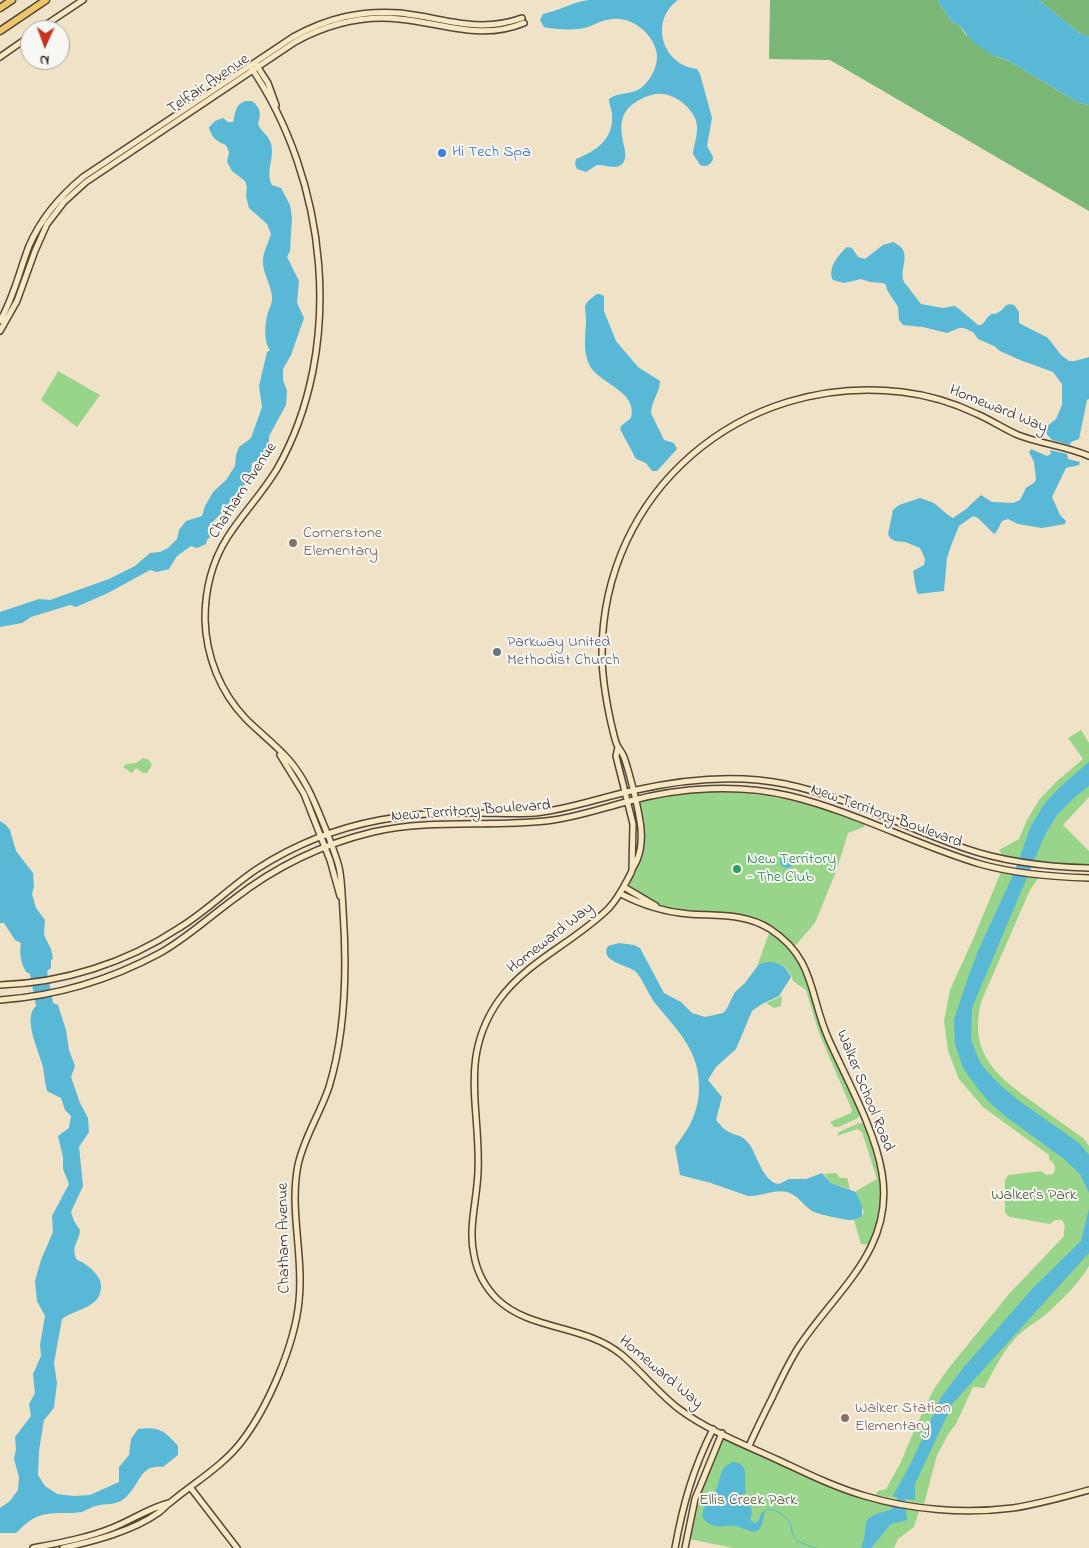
<!DOCTYPE html>
<html>
<head>
<meta charset="utf-8">
<style>
  body { margin:0 }
  #map { position:relative; width:1089px; height:1548px; overflow:hidden; background:#efe2c7; font-family:"Indie Flower",sans-serif }
  canvas { display:block }
  .north { position:absolute; left:20px; top:20px; width:50px; height:50px; box-sizing:border-box; background:#f6f6f2; border:1px solid #aba49d; border-radius:50%; rotate:182deg; font-size:14px; font-weight:700; line-height:20px; text-align:center; color:#3b2a1e }
  .north::after { content:''; display:block; margin:auto; width:18px; height:22px; background:#c8321e; clip-path:polygon(50% 0,100% 100%,50% 72%,0 100%) }
</style>
</head>
<body>
<div id="map">
<canvas width="1089" height="1548"></canvas>
<div class="north">N</div>
</div>
<script>
const c = document.querySelector('canvas').getContext('2d');
c.lineJoin = 'round';
function fillPath(path, color) { c.fillStyle = color; c.fill(path, 'evenodd'); }
function strokePath(path, color, width, dash) { c.strokeStyle = color; c.lineWidth = width; c.lineCap = dash ? 'butt' : 'round'; c.setLineDash(dash || []); c.stroke(path); }
function write(font, color, halo, rows, align = 'center') {
  c.font = font + ' "Indie Flower",sans-serif'; c.lineWidth = 4; c.setLineDash([]); c.textBaseline = 'middle'; c.strokeStyle = halo; c.fillStyle = color; for (const [text, x, y, turn = 0] of rows) {
    c.save(); c.translate(x, y); c.rotate((+turn || 0) * Math.PI / 180); c.textAlign = isNaN(turn) ? turn : align; if (halo) c.strokeText(text, 0, 0); c.fillText(text, 0, 0); c.restore();
  }
}
const green = new Path2D(`
  M58,371L100,395L77,427L41,400Z
  M1081,730L1089,743V797L1063,825L1089,851V866L1043,864L1003,857L999,850L1019,839L1027,820L1039,800L1056,782L1083,759L1068,738Z
  M143,758L149,760L152,765L147,773H143L136,768L132,773L123,767L127,764L136,763Z
  M705,792C766,792 808,801 865,823L864,827L848,833L837,869L815,923L795,946C779,932 763,919 742,915C718,911 692,914 669,908C655,904 643,896 630,889C629,880 640,858 642,847C643,839 644,830 643,822C642,815 639,809 640,802L662,797Z
  M1001,872L1038,878L1030,890L981,1002C969,1053 995,1075 1033,1102C1049,1114 1066,1126 1083,1138L1089,1146V1266C1080,1282 1060,1302 1045,1315C1038,1321 1030,1325 1023,1331C1005,1346 995,1368 984,1388L973,1387L956,1424L949,1433L937,1455L924,1504L876,1495L878,1491L886,1489L901,1462L916,1426L934,1389L948,1369L1009,1294L1064,1236C1063,1230 1067,1226 1062,1220H1055L1050,1224L1010,1217L1005,1213V1180L1008,1175L1041,1171L1047,1175L1053,1174C1057,1167 1055,1164 1049,1159V1155L983,1107L959,1079L948,1051L944,1021L950,990L974,937Z
  M769,933C807,953 808,997 823,1032C835,1059 848,1086 860,1113L858,1118L839,1127H834L830,1122L851,1113L852,1110L819,1033L806,990L793,981C789,963 774,960 758,964Z
  M782,996L781,1006L774,1008L766,1003Z
  M859,1123H863L865,1125C883,1171 889,1198 871,1245L861,1244L854,1220L862,1215L864,1213L856,1191L877,1179L862,1132L857,1129L837,1136L839,1132Z
  M836,1173L840,1178H847L850,1189L831,1183L824,1174Z
  M724,1437L845,1493L882,1504L919,1511L914,1527L898,1539L894,1548H733L689,1539L703,1486Z`);
const forest = new Path2D(`
  M770,0H937L952,22L959,25L965,34L997,57L1009,61L1079,103L1089,105V211L830,60L769,59Z
  M1039,0H1089V37L1078,32Z`);
const water = new Path2D(`
  M589,0H678C649,21 662,65 697,69L700,74L712,118L707,146L713,157C713,164 706,168 700,165L693,154C694,141 701,130 694,116C689,107 681,100 671,96C661,92 651,94 641,99C603,118 634,152 623,163C617,171 606,164 597,165L586,172L577,169L575,164L576,159C596,151 614,139 612,115C612,109 609,105 609,99C618,92 631,95 641,88C651,80 658,66 657,54C654,34 632,16 612,19C600,20 590,28 579,29C569,30 557,29 548,28L544,27L540,20L543,14C559,11 572,2 589,0Z
  M937,0H1039L1078,32L1089,37V105L1079,103L1009,61L990,54L971,40L959,25L952,22Z
  M246,101H252C261,108 261,114 258,124C261,132 269,135 271,144C275,158 265,172 272,185L281,188L290,205L292,218L290,251L287,257L299,281L297,303L304,318L291,355L283,369V380L287,391L286,405L269,436V450L263,458L252,463L250,479L233,497L227,507L208,527L210,537L207,540L206,544L197,548L191,546L177,556L169,569L157,572L150,570L108,593L76,607L70,605L31,617L22,623L0,627V612L39,599L50,600L109,579L135,566L150,553L160,552L168,548L177,539L179,530L186,521L202,516L205,506L213,492L226,480L235,466L236,455L239,447L251,438L262,407L259,386L267,352L270,350C264,343 265,325 267,316C268,311 271,306 272,301C273,286 262,274 263,260C263,252 269,242 271,234L267,224L249,208L246,196L247,187L245,181L232,171L227,162L229,152L226,145C216,141 211,137 209,127L215,121L223,118L228,122H233C236,112 235,104 246,101Z
  M893,242C915,252 898,267 904,282L921,304L943,308L954,306L958,308L978,325H981C985,323 985,319 989,316C994,311 991,316 997,313C1005,310 1004,302 1014,305L1019,312V323L1048,338L1061,355L1069,361H1075L1089,357V399L1087,400L1079,439L1071,442L1070,445L1052,440L1045,432V428L1056,419L1062,405V384L1053,372L1020,360L1000,351L994,346L978,339L973,332L964,328H959L947,333L923,327L903,325L899,320L898,307L887,290L886,285L883,283L870,282L861,279L844,283L833,280C827,269 838,255 847,247L852,248L858,257L865,259L883,245Z
  M597,294H600L604,296V311L616,341L638,367L660,381C660,392 651,402 651,413L664,440L674,443L677,449L657,471H652L646,463L636,459L620,429L621,426L631,418C638,391 601,385 590,366C583,354 585,337 586,324C587,305 579,307 597,294Z
  M1031,449L1047,456L1051,454L1050,450L1067,454L1068,459L1080,462L1079,465L1066,468L1052,497L1060,515L1066,521L1065,524L1042,528L1018,524L1008,519L1002,521L997,531L994,534L978,518L973,516L959,526L952,543L947,558L944,591L918,594L916,589L913,571L924,565L925,559L920,548L905,542L895,541L890,538L888,534L893,510L899,505L920,498L934,503L948,515L953,518L966,509L981,495L992,502L1013,503L1020,500L1026,488L1035,482L1036,479L1034,462L1029,452Z
  M1089,762V786L1074,798L1057,815L1044,837L972,1008L971,1040L980,1062L986,1070L1000,1085L1018,1100L1079,1143L1089,1155V1193L1080,1174L1064,1159L1005,1116L989,1102L979,1090L963,1068L955,1044L954,1020L966,983L978,951L1014,873L1031,826L1045,803L1061,786Z
  M0,821L6,825L10,830L16,851L33,873L34,886L32,894L36,908L45,920L44,935L51,949L53,959L51,960V968L47,971L53,1003L58,1005L66,1030L69,1050L75,1066L71,1077L80,1103L88,1118L89,1132L79,1147L83,1186L71,1212L74,1221L80,1230C79,1243 70,1246 77,1260C84,1262 94,1270 98,1277C101,1281 101,1284 101,1288C100,1308 75,1309 62,1319L54,1363L57,1383L54,1408L44,1420L39,1451L38,1475L45,1486L57,1494L74,1496L90,1495L119,1482V1467L129,1455L131,1439L138,1429C159,1426 165,1431 178,1446V1455L163,1467C139,1464 141,1484 125,1498C116,1506 106,1503 96,1506C91,1507 87,1510 82,1512C76,1513 69,1513 63,1513C39,1513 32,1517 16,1533H0V1508L10,1501L18,1490L19,1477L14,1459L16,1449L15,1437L31,1416L29,1404L35,1393L33,1374L41,1356L40,1345L45,1316L37,1301L35,1281L41,1260L53,1232L52,1216L69,1184L63,1169V1157L58,1136L69,1128L71,1116L65,1110L61,1098L47,1091C45,1083 44,1075 43,1067C39,1051 22,1018 36,1006L30,974L26,972C21,963 19,954 21,943L15,940L4,923H0Z
  M780 861a7 7 0 1 1 14 0a7 7 0 1 1-14 0Z
  M619,943L634,945L640,948L664,993L681,1002L692,1013L705,1017L723,1013L726,1010L735,992L745,983L759,964C773,959 785,963 791,977L779,996L762,1004L752,1011L736,1049L716,1067L708,1080L722,1097L716,1120C719,1123 723,1129 727,1131C737,1137 741,1133 750,1145C757,1156 764,1183 779,1184L789,1179H806L822,1173L831,1183L856,1192L862,1206V1216C858,1218 855,1220 851,1220C844,1220 818,1214 812,1211C803,1205 798,1195 787,1192C773,1189 761,1197 748,1196L711,1183L680,1175L675,1147C679,1141 684,1135 688,1128C695,1116 699,1102 699,1088C700,1051 677,1030 655,1003C648,994 642,977 635,971C627,965 599,961 608,946Z
  M1089,1209V1253L953,1403L915,1484V1500L905,1499L907,1520L891,1524L871,1548H861C872,1524 854,1518 891,1510L898,1498L893,1496L912,1461L942,1396L964,1367L1032,1289L1081,1241Z
  M733,1462C751,1463 743,1481 746,1493L742,1494L739,1501L743,1506L750,1505L752,1512L750,1520L755,1523L758,1522L762,1512L765,1511L761,1527L757,1531C749,1533 743,1527 735,1526C726,1525 716,1529 708,1523C694,1514 711,1499 716,1490C722,1479 718,1467 733,1462Z`);
const stream = new Path2D(`
  M765,1511L768,1509C776,1510 784,1514 789,1521C792,1526 791,1532 794,1537C799,1544 809,1545 816,1548`);
const secondary = new Path2D(`
  M38,30L83,0
  M0,57L30,36
  M257,66L268,83L276,105
  M0,321C14,297 19,272 29,246C41,218 59,197 83,177L293,37C328,18 361,10 400,13C445,18 477,34 522,18
  M0,331L17,301L35,251L47,224L64,202L86,182L295,42C328,24 361,15 399,19C443,23 480,41 524,23
  M1089,456C1066,446 1041,444 1018,435C1004,429 991,420 977,414C954,403 928,395 902,392C742,373 602,491 602,654C602,677 606,700 611,723C613,730 614,738 617,745C619,749 622,752 624,757C628,768 631,781 634,792C639,814 646,839 637,860C635,865 632,868 631,873C624,886 619,897 609,908C575,942 527,961 499,1000C458,1058 481,1109 478,1172C477,1200 468,1228 474,1255C477,1272 485,1287 497,1299C530,1331 585,1324 622,1355C642,1372 658,1393 679,1409C707,1430 745,1445 778,1460C806,1473 834,1487 865,1496C912,1510 965,1514 1013,1508C1039,1504 1064,1497 1089,1490
  M618,747L616,756L633,824L632,869
  M280,755L304,794L330,860L340,896
  M624,887L656,906
  M621,894C642,905 665,912 689,914C717,916 745,913 770,929C816,959 809,996 829,1040C847,1080 875,1130 882,1173C895,1250 835,1291 798,1348C788,1364 780,1381 772,1398C764,1414 756,1430 749,1446
  M0,985C63,983 126,963 179,928C207,911 230,887 257,869C294,845 337,828 380,820C412,814 445,812 477,813C497,813 516,814 535,813C570,809 602,797 636,790C685,779 736,774 785,784C847,797 904,827 964,848C1004,862 1047,867 1089,868
  M0,1000C56,996 110,980 160,953C187,938 209,917 234,899C275,867 323,844 373,832C430,819 488,827 546,821C575,818 602,808 630,801C681,787 739,784 790,796C856,812 916,845 980,864C1016,874 1053,877 1089,878
  M190,1487L237,1548
  M33,1548C59,1543 87,1538 112,1528C132,1520 149,1508 169,1503
  M63,1548C94,1541 133,1531 158,1513C163,1510 166,1505 171,1502C195,1482 223,1466 242,1441C268,1407 295,1344 299,1301C304,1256 289,1210 298,1165C304,1137 320,1114 329,1087C346,1031 347,967 343,910C342,896 342,881 339,867C336,856 332,846 328,835C317,809 308,782 289,760C276,745 260,733 246,719C220,692 206,656 205,619C205,591 212,562 227,538C242,514 262,494 277,469C346,348 328,179 250,66
  M675,1548C683,1504 693,1469 713,1429
  M685,1548L695,1499L722,1433`);
const highway = new Path2D(`
  M0,8L12,0
  M0,31L46,0`);
const markers = [
  [442,153,5,"#3f7fe0"],
  [293,543,5,"#8d6e63"],
  [497,652,5,"#6b7280"],
  [737,869,5,"#2e9e5b"],
  [845,1418,5,"#8d6e63"]
];
const streetNames = [
  ["Telfair Avenue",209,85,-34],
  ["Homeward Way",998,410,22],
  ["Chatham Avenue",244,491,-57],
  ["New Territory Boulevard",471,812,-4],
  ["New Territory Boulevard",886,817,20],
  ["Homeward Way",551,939,-38],
  ["Walker School Road",864,1091,68],
  ["Chatham Avenue",285,1238,-91],
  ["Homeward Way",660,1373,40]
];
const shopNames = [
  ["Hi Tech Spa",452,153]
];
const educationNames = [
  ["Cornerstone",303,534],
  ["Elementary",303,552],
  ["Walker Station",855,1409],
  ["Elementary",855,1427]
];
const worshipNames = [
  ["Parkway United",507,643],
  ["Methodist Church",507,661]
];
const leisureNames = [
  ["New Territory",747,860],
  ["- The Club",747,878]
];
const parkNames = [
  ["Walker's Park",1034,1196],
  ["Ellis Creek Park",748,1501]
];
fillPath(green, '#98d58a');
fillPath(forest, '#7ab676');
fillPath(water, '#58b8d6');
strokePath(stream, '#58b8d6', 1);
strokePath(secondary, '#564637', 8);
strokePath(highway, '#564637', 9);
strokePath(secondary, '#f7e8c3', 5);
strokePath(highway, '#ecc669', 6);
for (const [x, y, r, color] of markers) { const dot = new Path2D(); dot.arc(x, y, r, 0, 2 * Math.PI); c.fillStyle = color; c.fill(dot); strokePath(dot, '#f6f6f2', 2); }
write('16px', '#3b2a1e', '#f6f6f2', streetNames);
write('16px', '#366cbe', '#f6f6f2', shopNames, 'left');
write('16px', '#785e54', '#f6f6f2', educationNames, 'left');
write('16px', '#5b616d', '#f6f6f2', worshipNames, 'left');
write('16px', '#27864d', '#f6f6f2', leisureNames, 'left');
write('16px', '#525539', '#f6f6f2', parkNames);
</script>
</body>
</html>
